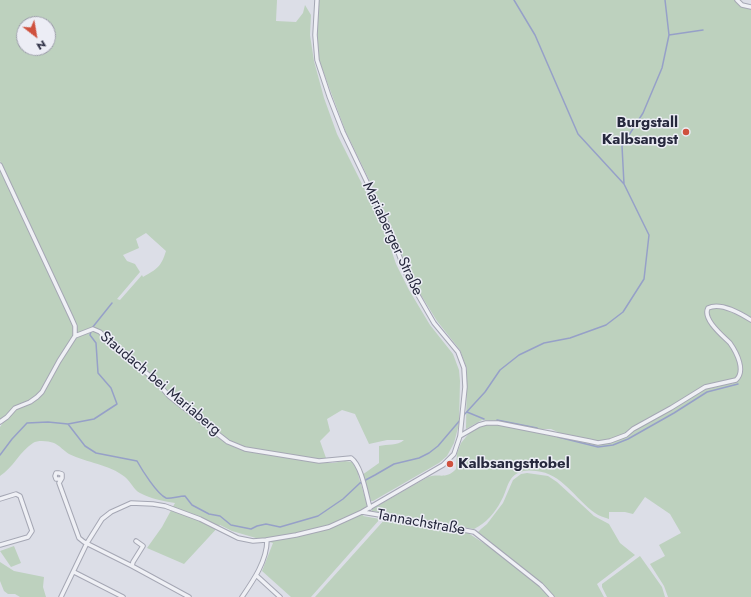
<!DOCTYPE html>
<html>
<head>
<meta charset="utf-8">
<style>
  body { margin:0 }
  #map { position:relative; width:751px; height:597px; overflow:hidden; background:#dcdee7; font-family:Jost,sans-serif }
  canvas { display:block }
  .north { position:absolute; left:16px; top:16px; width:40px; height:40px; box-sizing:border-box; background:#ecedf5; border:1px solid #9d9eab; border-radius:50%; rotate:149deg; font-size:11px; font-weight:700; line-height:16px; text-align:center; color:#26283d }
  .north::after { content:''; display:block; margin:auto; width:14px; height:18px; background:#cf513e; clip-path:polygon(50% 0,100% 100%,50% 72%,0 100%) }
</style>
</head>
<body>
<div id="map">
<canvas width="751" height="597"></canvas>
<div class="north">N</div>
</div>
<script>
const c = document.querySelector('canvas').getContext('2d');
c.lineJoin = 'round';
function fillPath(path, color) { c.fillStyle = color; c.fill(path, 'evenodd'); }
function strokePath(path, color, width, dash) { c.strokeStyle = color; c.lineWidth = width; c.lineCap = dash ? 'butt' : 'round'; c.setLineDash(dash || []); c.stroke(path); }
function write(font, color, halo, rows, align = 'center') {
  c.font = font + ' Jost,sans-serif'; c.lineWidth = 3; c.setLineDash([]); c.textBaseline = 'middle'; c.strokeStyle = halo; c.fillStyle = color; for (const [text, x, y, turn = 0] of rows) {
    c.save(); c.translate(x, y); c.rotate((+turn || 0) * Math.PI / 180); c.textAlign = isNaN(turn) ? turn : align; if (halo) c.strokeText(text, 0, 0); c.fillText(text, 0, 0); c.restore();
  }
}
const green = new Path2D(`
  M0,0H277L276,21L296,22L303,13L305,5L311,15L310,35L314,61L324,98L337,134L384,228L396,264L409,290L430,325L453,354L459,370L460,381L459,424L454,443L447,456L439,463L432,467L373,501H371L362,475L379,463V446C388,444 397,446 404,440H387L369,444L355,414L342,410L327,419L330,431L320,441L326,458L319,460L245,447L229,440L168,392L141,366L101,335L140,369L168,397L227,443L236,448L319,463H332L345,461L352,462L357,468L359,478L368,507L363,516L380,519L311,597H291L262,571L273,543L232,531L220,525L184,564L147,548L162,527L175,503C163,501 151,499 140,493C134,490 131,482 125,477C109,464 87,463 69,454C64,451 59,445 54,443C48,441 38,440 33,443C20,451 13,468 0,476V427L4,421L0,422V167L70,317L74,332L72,339L38,397L60,361L75,340L77,336V328L73,316L53,276L26,215L0,161ZM24,24H48V48H24ZM146,233L166,251C161,267 157,269 143,277L142,275L120,300L117,299L140,272L135,264L127,261L123,255L139,248L136,239Z
  M319,0H736L742,6L751,9V318L725,307L722,304L710,305L705,311L706,317C720,336 737,348 740,373L735,379L727,380L732,384L740,379L742,373L739,358L731,343L712,322L708,310L710,308L724,309L751,321V597H668L664,586L650,564L665,556L659,545L681,533L670,514L645,497L633,514L625,512H609V519C604,517 599,516 595,513C575,499 562,473 536,471C529,470 524,470 518,473C507,478 507,492 501,501C495,513 486,523 474,529L372,511V509L428,477C440,473 446,480 456,469L457,453L461,443L470,432L479,426L486,424L510,426L570,440L562,434L551,429H537L502,421L482,420L466,429L467,369L460,350L437,321L416,287L404,260L391,225L345,130L319,60L316,36Z
  M527,473L548,476L557,482L594,516L609,524L620,543L635,555L597,584L604,597H555L542,584L478,532L481,529L487,524L503,503L513,480L521,474Z
  M386,518L468,533L502,555L540,586L550,597H315Z
  M14,546L21,563L11,567L0,551Z
  M640,556L662,587L665,597H607L602,587V584Z
  M0,562L14,571L44,577L43,587L46,597H20L15,594H8L4,591L0,581Z`);
const stream = new Path2D(`
  M514,0L535,35L578,134L624,184
  M669,35L703,30
  M467,412L484,419
  M463,416L485,392L500,370L519,355L544,343L570,338L606,325L623,312L644,279L649,235L624,184L622,146L643,113L662,68L669,35L665,0
  M497,420L537,428
  M68,424L94,419L117,404L111,388L98,373L96,343L90,335L92,328L112,303
  M558,437L598,447L613,445L628,439L674,413L707,392L738,384
  M0,455L12,439L27,423L48,422L68,424L85,446L96,453L137,461C142,470 157,494 166,498C170,499 179,496 185,496L192,505L209,514L220,516L231,525L251,529L257,526L266,524L280,527L318,516L343,499L360,483L375,475L394,464L419,458L429,453L438,446L461,419`);
const minor = new Path2D(`
  M737,0L742,5L751,7
  M0,165L71,317L75,326V336
  M75,336L93,329L100,332L109,342L155,380L169,396L228,442L245,449L319,461L351,458C362,466 366,494 370,508
  M0,422L7,417L15,408L30,402L37,397L42,392L59,361L75,336
  M460,436L479,425L486,423H498L589,441L598,443L610,441L626,435L633,429L671,408L705,387L736,380C746,371 737,353 730,343C723,336 702,319 708,308C720,302 740,313 751,320
  M60,479H56L55,476L56,473H59L62,474V478L59,483L79,538L84,542L132,566L189,597
  M0,499L16,494L20,496L32,531L28,537L0,545
  M362,512L427,523L474,532L541,585L552,597
  M132,566L133,562L143,546L136,541
  M74,572L123,597
  M257,576L280,597
  M61,597L87,543L102,519L111,512L131,503L153,504L165,506L200,519L238,538L253,541L266,540L296,535L329,527L362,512L443,465L454,454L460,436L465,387L464,368L458,352L434,323L407,276L388,226L343,132L329,96L317,60L315,35L317,0
  M242,597C253,581 267,561 267,540`);
const markers = [
  [686,132,4,"#cf513e"],
  [450,464,4,"#cf513e"]
];
const poiNames = [
  ["Burgstall",678,123],
  ["Kalbsangst",678,140],
  ["Kalbsangsttobel",458,464,"left"]
];
const streetNames = [
  ["Mariaberger Straße",392,239,65],
  ["Staudach bei Mariaberg",160,384,40],
  ["Tannachstraße",421,523,10]
];
fillPath(green, '#bdd1be');
strokePath(stream, '#96a0c8', 1.5);
strokePath(minor, '#a5a7b4', 5.5);
strokePath(minor, '#eff0f5', 3.5);
for (const [x, y, r, color] of markers) { const dot = new Path2D(); dot.arc(x, y, r, 0, 2 * Math.PI); c.fillStyle = color; c.fill(dot); strokePath(dot, '#ecedf5', 1.5); }
write('bold 15px', '#26283d', '#ecedf5', poiNames, 'right');
write('15px', '#26283d', '#ecedf5', streetNames);
</script>
</body>
</html>
